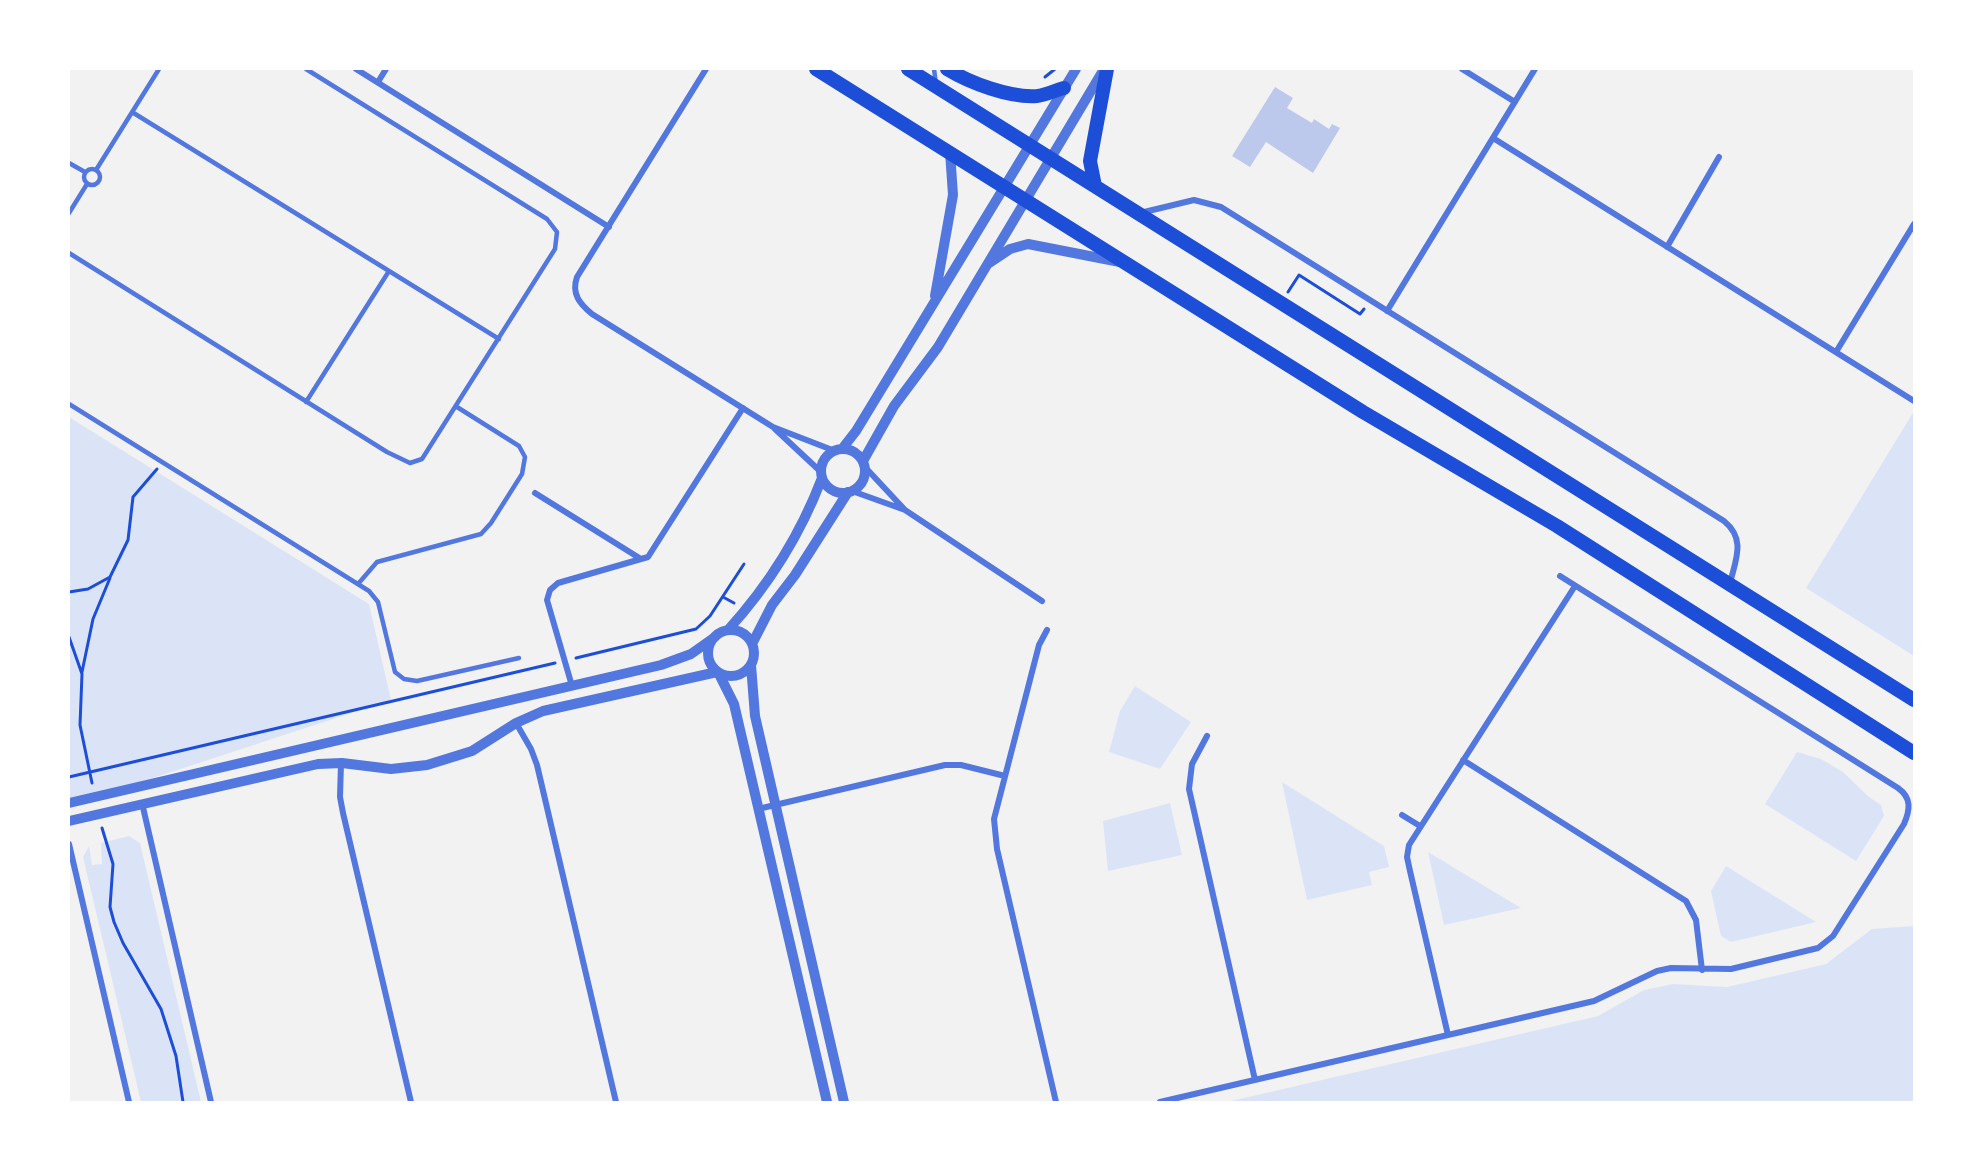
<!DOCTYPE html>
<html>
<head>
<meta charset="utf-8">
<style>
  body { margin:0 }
  #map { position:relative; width:1983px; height:1171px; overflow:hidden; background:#f2f2f2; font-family:Figtree,sans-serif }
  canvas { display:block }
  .frame { position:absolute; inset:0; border:70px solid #fff; pointer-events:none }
</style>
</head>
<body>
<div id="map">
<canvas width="1983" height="1171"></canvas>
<div class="frame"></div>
</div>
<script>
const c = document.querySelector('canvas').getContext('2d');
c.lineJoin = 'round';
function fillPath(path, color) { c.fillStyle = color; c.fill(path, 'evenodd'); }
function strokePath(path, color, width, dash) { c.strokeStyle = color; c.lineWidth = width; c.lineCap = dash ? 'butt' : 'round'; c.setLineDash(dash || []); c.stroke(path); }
const green = new Path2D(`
  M1914,411V656L1806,588Z
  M69,417L369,604L391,700L95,797L69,800Z
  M1135,686L1191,722L1160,769L1109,752L1120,711Z
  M1797,752L1821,759L1843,772L1869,797L1881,805L1884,816L1856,861L1765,804Z
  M1282,782L1384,846L1389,867L1369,872L1372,885L1307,900Z
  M1170,803L1182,855L1108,871L1103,821Z
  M129,836L140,843L201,1102H141L83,857L89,846L92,865L102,864L101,843Z
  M1428,852L1521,908L1444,925Z
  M1726,866L1816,922L1731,942L1721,936L1711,891Z
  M1914,926V1102H1227L1598,1016L1644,990L1673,984L1727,987L1826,964L1872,929Z`);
const building = new Path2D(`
  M1275,87L1293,98L1287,108L1312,123L1314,119L1329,129L1332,124L1340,128L1313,173L1266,142L1250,167L1232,156Z`);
const path = new Path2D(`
  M1045,77L1055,69
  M1288,292L1299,275L1360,314L1364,309
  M69,592L88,589L110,577L128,540L133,497L157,469
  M723,597L734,603
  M69,637L82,674L80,725L92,783
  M576,658L696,629L710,616L744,564
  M82,672L93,619L110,578
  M69,777L555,663
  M102,828L113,864L110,907L114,922L123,943L161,1009L176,1056L183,1102`);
const service = new Path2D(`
  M934,69L936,84
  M132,112L499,339
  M69,163L85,172
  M84 177a8 8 0 1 1 16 0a8 8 0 1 1-16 0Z
  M96,170L159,69
  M69,213L87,184
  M69,253L387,452L410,463L422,459L555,249L557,232L547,219L306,69
  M306,402L389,271
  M69,404L369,591L378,602L395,672L404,679L417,681L519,658
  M358,584L377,562L481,534L491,523L522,474L525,457L519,446L457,407`);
const minor = new Path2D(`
  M356,69L609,227
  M706,69L577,277C571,294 580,304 592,314L773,427L835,451
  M1462,69L1515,102
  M378,82L386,69
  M1493,138L1914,401
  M1140,213L1194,200L1221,207L1724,521C1746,539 1736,559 1730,583
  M1667,247L1719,157
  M1387,311L1535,69
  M1836,352L1914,224
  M775,429L821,472
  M864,466L905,510L1042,601
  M852,491L905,510
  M535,493L641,559L648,557L743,408
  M1047,630L1039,645L994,819L997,849L1056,1102
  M572,686L547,600L550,590L558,583L641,559
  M516,723L531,749L537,765L616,1102
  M1207,736L1192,764L1189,789L1255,1080
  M1463,760L1686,901L1696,920L1702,970
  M341,763L340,797L343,813L411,1102
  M142,803L211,1102
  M758,809L945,765H961L1005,776
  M1402,815L1420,826
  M69,844L129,1102
  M1448,1035L1410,871L1407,857L1409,845L1575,586
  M1160,1102L1594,1001L1657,971L1671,968L1731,969L1818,948L1833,936L1904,824C1910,810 1912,798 1898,788L1560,576`);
const tertiary = new Path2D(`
  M989,263L1010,249L1028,244L1120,262
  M935,296L953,195L950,152
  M842,449L856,431L1076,69
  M821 471a22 22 0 1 1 44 0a22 22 0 1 1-44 0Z
  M863,461L894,406L938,347L1104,69
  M728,630C768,586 801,533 822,478
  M708 653a23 23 0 1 1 46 0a23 23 0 1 1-46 0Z
  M752,644L772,605L795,575L848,492
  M751,665L755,716L844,1102
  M719,674L734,704L827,1102
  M69,803L661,665L691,654L715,637
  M69,821L318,764L342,763L391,769L427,765L472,751L516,723L543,711L717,672`);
const primary = new Path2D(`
  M816,69L1363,412L1557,526L1914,753
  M908,69L1914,700
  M947,69C970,83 1010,98 1037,96C1046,95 1056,90 1064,88
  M1095,186L1090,161L1107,69`);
fillPath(green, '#dbe4f7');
fillPath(building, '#bdc9ec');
strokePath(path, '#1d4ed8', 3);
strokePath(service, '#5277de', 4.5);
strokePath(minor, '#5277de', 6);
strokePath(tertiary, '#5277de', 10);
strokePath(primary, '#1d4ed8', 14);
</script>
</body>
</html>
